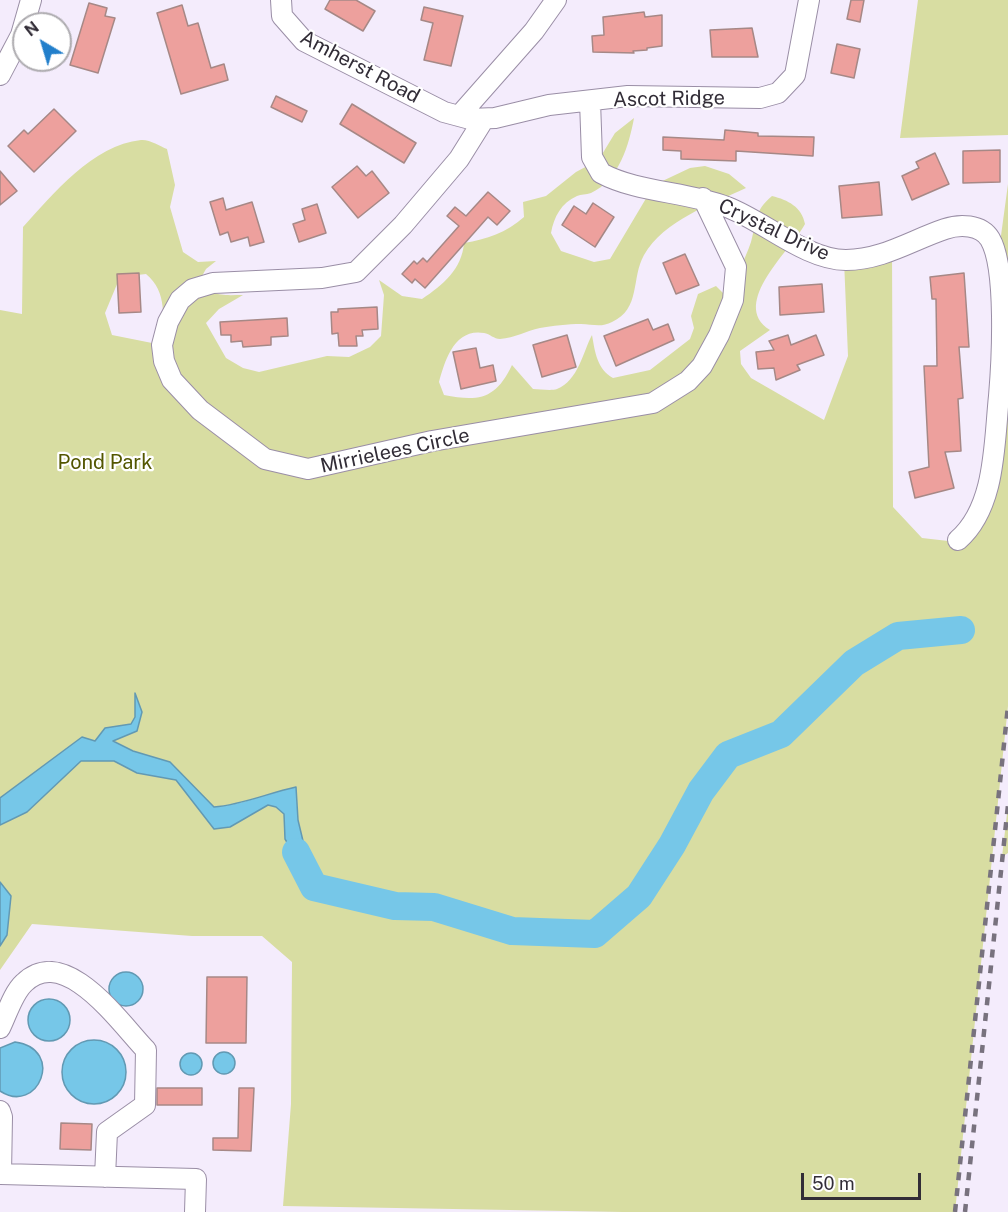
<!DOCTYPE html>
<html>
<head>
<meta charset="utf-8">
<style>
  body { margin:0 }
  #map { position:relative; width:1008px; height:1212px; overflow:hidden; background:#f4ecfc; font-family:"Public Sans",sans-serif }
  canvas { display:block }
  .north { position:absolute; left:12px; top:12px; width:60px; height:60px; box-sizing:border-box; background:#fff; border:2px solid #adabaf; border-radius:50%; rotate:322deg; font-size:16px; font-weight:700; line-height:24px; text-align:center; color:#322d37 }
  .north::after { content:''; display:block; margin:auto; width:21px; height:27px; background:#227fcb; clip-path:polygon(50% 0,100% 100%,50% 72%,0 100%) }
  .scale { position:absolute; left:801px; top:1173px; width:120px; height:27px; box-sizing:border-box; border:3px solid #322d37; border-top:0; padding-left:8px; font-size:18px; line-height:21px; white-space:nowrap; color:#322d37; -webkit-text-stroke:4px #fff; paint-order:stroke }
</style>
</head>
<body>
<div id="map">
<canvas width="1008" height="1212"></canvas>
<div class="north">N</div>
<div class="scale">50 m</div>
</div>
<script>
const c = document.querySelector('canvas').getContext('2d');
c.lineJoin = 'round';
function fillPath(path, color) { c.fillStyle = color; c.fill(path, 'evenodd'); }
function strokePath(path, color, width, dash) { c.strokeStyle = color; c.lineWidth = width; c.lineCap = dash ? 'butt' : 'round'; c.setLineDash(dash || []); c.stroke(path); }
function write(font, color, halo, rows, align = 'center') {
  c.font = font + ' "Public Sans",sans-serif'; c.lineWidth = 4.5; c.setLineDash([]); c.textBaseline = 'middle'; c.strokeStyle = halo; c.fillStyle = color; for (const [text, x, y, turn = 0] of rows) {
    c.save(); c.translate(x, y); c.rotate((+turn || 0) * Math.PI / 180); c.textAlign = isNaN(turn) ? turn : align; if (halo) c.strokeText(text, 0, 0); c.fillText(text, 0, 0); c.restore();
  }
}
const green = new Path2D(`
  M918,0H1008V135L900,138Z
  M634,118C629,145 619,180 591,193C586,195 581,194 577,196C561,203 554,217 551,233L561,251L594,262L610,259L654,185L690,168L705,166L729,174L746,188C712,204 664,220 644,255C631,278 641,309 612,322C601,328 592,324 581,324C568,324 552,326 540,328C526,331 515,338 500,339C494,339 490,334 484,333C454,328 445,361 439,382L444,395C479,402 496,399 512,365L533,389C540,389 551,391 557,389C578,381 583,352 592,335C595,352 597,369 613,378L650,370L690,339L694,328L691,316L698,294L716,286L724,294C735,279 745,260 751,242C757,221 754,211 772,196C788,200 802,207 805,224C793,248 728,304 770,330L740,351L741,364L751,378L824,420L848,356L844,260L892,251L893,507L922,538L957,542L987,486L997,265L1008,184V706L955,1212H623L283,1206L291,1104L292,962L262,936H192L32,924L0,970V946L7,935L11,896L0,882V825L27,812L81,761H114L137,773L176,780L214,829L230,827L268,805L276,807L284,814L285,839L313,884L298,820L296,787C268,793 242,805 214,807L170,762L133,751L112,740L137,730L136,695L135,718L131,724L105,728L95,741L82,737L0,798V310L22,314L23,227C53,194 93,145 141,140C149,139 160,146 167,149L175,185L170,207L183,252L198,262L216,261L206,269L202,276C210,298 222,295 243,295L219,309L206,323L226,358L243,368L259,372L327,356L349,357L370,347L381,336L384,295L379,280L402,296L422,299C443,285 462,269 464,243C487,239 506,233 524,217L523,202L546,196L576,172L591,164L601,156L615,133ZM146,274C168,292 163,319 162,345L112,335L105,313L120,277Z
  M1008,805V853L1002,857Z`);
const water = new Path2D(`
  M135,693L142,712L137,731L113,741L133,751L170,762L214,807C242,805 268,793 296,787L298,820L314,887L285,839L284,814L276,807L268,805L230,827L214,829L176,780L137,773L114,761H81L27,812L0,825V798L82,737L95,741L105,728L131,724L135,717Z
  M0,882L11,896L7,935L0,946Z
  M109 989a17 17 0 1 1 34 0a17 17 0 1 1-34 0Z
  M28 1020a21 21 0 1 1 42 0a21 21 0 1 1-42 0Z
  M62 1072a32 32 0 1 1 64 0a32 32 0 1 1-64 0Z
  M15,1042C66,1049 38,1116 0,1091V1048Z
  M213 1063a11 11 0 1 1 22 0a11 11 0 1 1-22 0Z
  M180 1064a11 11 0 1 1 22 0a11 11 0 1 1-22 0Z`);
const river = new Path2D(`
  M296,852L314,887L395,906L434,907L512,931L595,934L639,896L672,845L701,791L728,755L781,734L854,663L898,636L961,630`);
const building = new Path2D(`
  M330,0H356L375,11L363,31L325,9Z
  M851,0H864L860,22L847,19Z
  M89,3L107,8L105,16L115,18L98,73L70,65Z
  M182,5L188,26L198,23L211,68L224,64L228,80L181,94L157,13Z
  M424,7L463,16L451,66L424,60L433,23L421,20Z
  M644,12L645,17L662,15V46L647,48V50L633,51L634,53L593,52L592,36L604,35L603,17Z
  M752,28L758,57H712L710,30Z
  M837,44L860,49L854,78L831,73Z
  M276,96L307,111L302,122L271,107Z
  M352,104L416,143L404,163L340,124Z
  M54,109L76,131L34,172L8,146L24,130L28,134Z
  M725,130L758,133V136L814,137L813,156L736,151V161L681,159V151L663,150V137L724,140Z
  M1000,150V182L963,183V151Z
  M935,153L949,184L912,200L902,176L919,168L916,162Z
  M357,166L366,176L372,171L389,193L358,218L332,187Z
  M0,171L17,191L0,205Z
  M879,182L882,215L842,218L839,186Z
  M488,192L510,211L497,225L488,217L425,288L415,279L412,283L402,274L414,261L417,264L423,258L427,262L459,226L447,216L455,207L466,216Z
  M223,198L226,210L252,202L264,242L250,246L248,237L231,242L228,232L220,235L210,202Z
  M593,203L614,217L595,247L562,225L574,206L586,214Z
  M317,204L326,233L299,242L293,224L305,220L302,209Z
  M685,254L699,285L676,294L663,263Z
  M139,273L141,312L119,313L117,274Z
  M964,273L969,347H959L963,398L958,399L961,451L945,452L954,488L915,498L909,472L929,467L924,366H937L936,299H932L930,277Z
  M822,284L824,312L780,315L779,287Z
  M377,307L378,329L362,330L363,336H356L357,346H339L338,333L332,334L331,312H338V309Z
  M287,318L288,336L271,337V345L243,347L242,341L231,342V335H221L220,322Z
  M648,319L653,330L668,324L674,340L616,366L604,336Z
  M567,335L576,367L542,377L533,345Z
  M788,335L791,345L816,335L824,355L797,365L800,370L776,380L774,368L758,369L756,352L774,350L769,341Z
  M476,348L480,368L493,365L496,381L461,389L453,352Z
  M207,977H247L246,1043H206Z
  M157,1088H202V1105H157Z
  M239,1088H254L251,1151L213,1150V1138H238Z
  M61,1123L92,1124L91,1150L60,1149Z`);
const minor = new Path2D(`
  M281,0L282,16L304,41L444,112L470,119L495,118L549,105L628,96L760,98L778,93L795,75L809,0
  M0,75L21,35L31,0
  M590,101L592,157L601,173C638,193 686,191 727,207C764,221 806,260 846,260C882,260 912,240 945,229C959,224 981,224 990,239C1007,268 1002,361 999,396C994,443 996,507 958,540
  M459,116L534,31L556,0
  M484,119L459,159L403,225L356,272L322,278L213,283L193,289L180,300L168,322L162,345L164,361L172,380L200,410L265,459L308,469L432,441L653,403L688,381L702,366L719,335L733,300L736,267L703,198
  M0,1028C7,1014 13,993 24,983C65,943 120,1023 146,1050L145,1105L107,1132L105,1177
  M0,1111L2,1117L1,1174L196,1179L195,1212`);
const rail = new Path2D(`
  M955,1212L1008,706
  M965,1212L1008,805`);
const streetNames = [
  ["Amherst Road",360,67,28],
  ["Ascot Ridge",669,99,-1],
  ["Crystal Drive",774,230,25],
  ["Mirrielees Circle",395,451,-12]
];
const parkNames = [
  ["Pond Park",105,463]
];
fillPath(green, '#d8dda2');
fillPath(water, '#76c7e8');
strokePath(water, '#6299b3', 1.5);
strokePath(river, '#76c7e8', 28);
fillPath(building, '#eda09d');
strokePath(building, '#a68886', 1.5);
strokePath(minor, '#9a8ea6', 22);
strokePath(minor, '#fff', 20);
strokePath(rail, '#78727e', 4.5, [8, 8]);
write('20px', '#322d37', '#fff', streetNames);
write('20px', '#535600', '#fff', parkNames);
</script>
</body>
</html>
